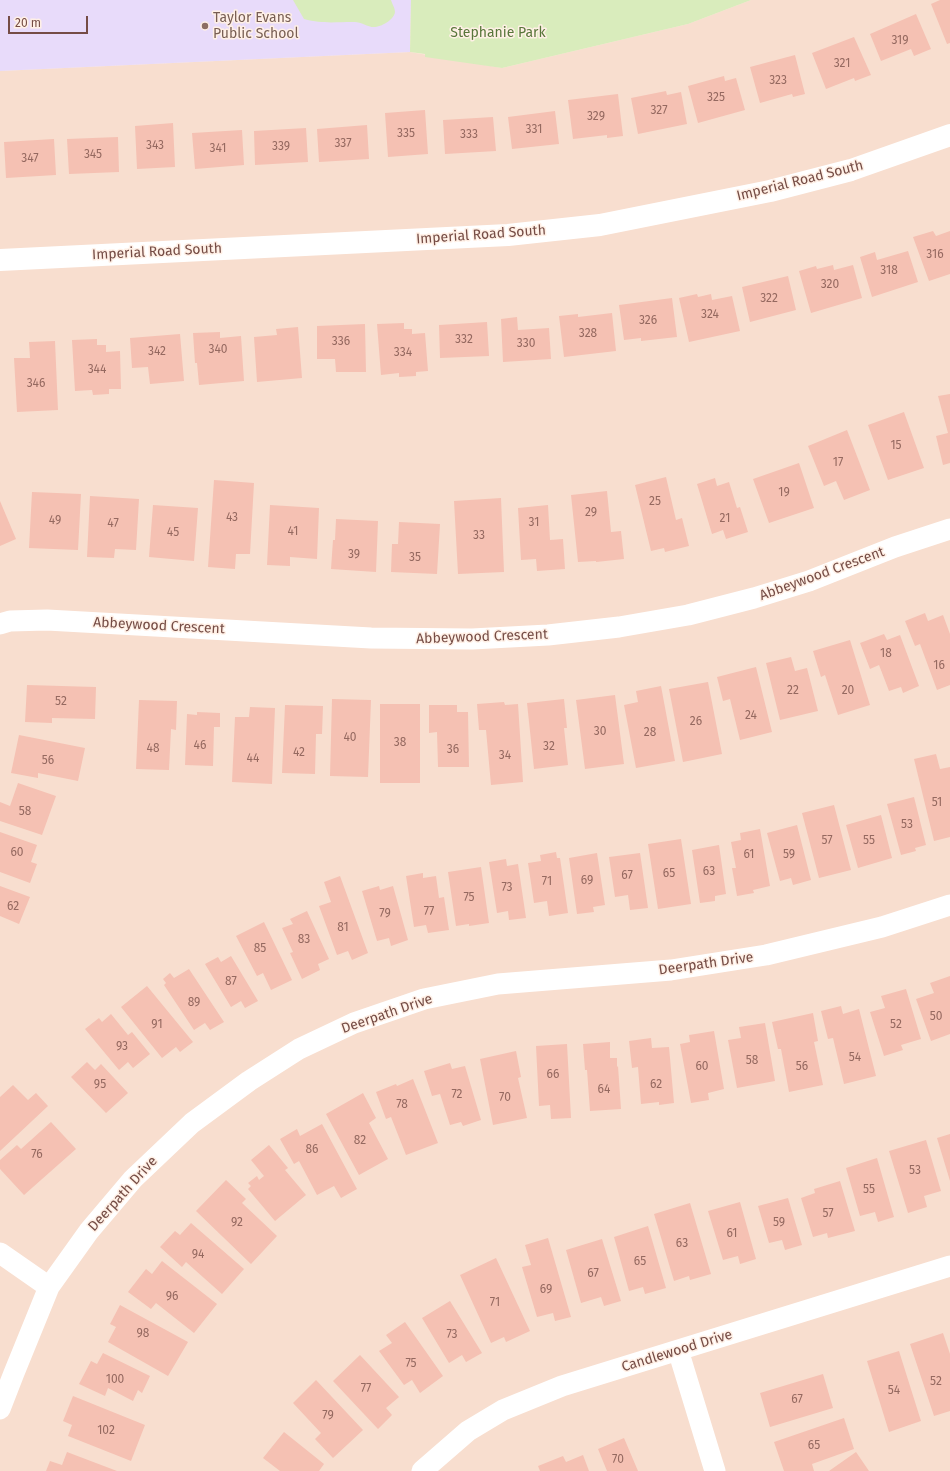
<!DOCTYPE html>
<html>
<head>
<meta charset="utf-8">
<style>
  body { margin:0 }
  #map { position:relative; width:950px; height:1471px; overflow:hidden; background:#feebde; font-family:"Fira Sans",sans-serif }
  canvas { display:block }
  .scale { position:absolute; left:8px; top:16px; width:80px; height:18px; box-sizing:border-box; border:2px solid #754c45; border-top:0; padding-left:5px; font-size:12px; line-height:14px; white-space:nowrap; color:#754c45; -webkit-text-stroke:3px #fff0e6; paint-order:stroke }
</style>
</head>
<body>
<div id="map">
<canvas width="950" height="1471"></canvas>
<div class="scale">20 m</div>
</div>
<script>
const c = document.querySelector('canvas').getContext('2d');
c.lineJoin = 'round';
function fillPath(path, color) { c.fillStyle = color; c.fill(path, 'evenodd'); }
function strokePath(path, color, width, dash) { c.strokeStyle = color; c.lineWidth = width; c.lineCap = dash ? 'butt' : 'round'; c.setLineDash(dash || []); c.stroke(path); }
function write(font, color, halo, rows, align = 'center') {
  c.font = font + ' "Fira Sans",sans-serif'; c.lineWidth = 3; c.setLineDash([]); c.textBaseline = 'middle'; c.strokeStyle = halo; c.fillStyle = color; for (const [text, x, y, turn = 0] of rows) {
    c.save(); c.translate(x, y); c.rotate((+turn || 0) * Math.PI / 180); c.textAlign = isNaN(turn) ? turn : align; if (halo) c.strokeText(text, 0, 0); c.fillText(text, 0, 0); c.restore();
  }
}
const residential = new Path2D(`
  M751,0H950V1471H0V71L410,52L502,68L688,24Z`);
const education = new Path2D(`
  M0,0H411L410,52L0,71Z`);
const green = new Path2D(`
  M293,0H391C392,4 395,8 395,12C394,20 381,27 374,27C367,27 360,21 353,22C334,22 323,24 304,19Z
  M411,0H751L688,24L502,68L425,57V54L410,52Z`);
const building = new Path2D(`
  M940,0H950V43L947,44L931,4Z
  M916,14L931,49L914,56L911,49L881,61L870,34Z
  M854,37L871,75L855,81L854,78L826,89L812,53Z
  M795,55L805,94L793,97L792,94L760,103L750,67Z
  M724,76L725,81L736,78L745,110L698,123L688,86Z
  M666,91L667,95L681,92L687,124L638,134L631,98Z
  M618,94L623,136L607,138V135L573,139L568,100Z
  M425,110L428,154L388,157L385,113Z
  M555,111L559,144L512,149L508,117Z
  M493,117L496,151L445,154L443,120Z
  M173,123L175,167L137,169L135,126Z
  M367,125L369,159L319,162L317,129Z
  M306,128L308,162L255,165L254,131Z
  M242,130L244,165L195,169L192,133Z
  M118,137L119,172L69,174L67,139Z
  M54,139L56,175L6,178L4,142Z
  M933,231L936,236L950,231V274L929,281L913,237Z
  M908,251L918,282L872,297L860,257L875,252L877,260Z
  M833,265L834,270L853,265L862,298L811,313L799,271L816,266L817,269Z
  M788,276L796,310L750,322L742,287Z
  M697,294L698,297L711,294L712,300L732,296L740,331L689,342L679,298Z
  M672,298L677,337L641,341V338L624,340L619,305Z
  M612,313L616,351L564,357L559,316L578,314V317Z
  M517,317L518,330L549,328L551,359L503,362L501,319Z
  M487,322L489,356L440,358L439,325Z
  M404,323V329H412V334L425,333L428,371L416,372V376L399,377V373L381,375L377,324Z
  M365,324L366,372H336L335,359H317V326Z
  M298,327L302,378L257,382L254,337L277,335L276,329Z
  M220,332V338L241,336L244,381L199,385L197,363H195L193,333Z
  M180,334L184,381L150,384L148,367L132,368L130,338Z
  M97,339V345H106V352L120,351L121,389H109V394L93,395L92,390L75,391L72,340Z
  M55,341L58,410L17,412L14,358H30L29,342Z
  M950,394V463L943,465L936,436L948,433L938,396Z
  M904,412L924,468L888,480L868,425Z
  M847,430L870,490L844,500L836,481L824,486L808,446Z
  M799,463L814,508L769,523L753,479Z
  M666,477L676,520L682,518L689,546L665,552L664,548L651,551L635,485Z
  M715,478L717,486L729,482L737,508L740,507L748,532L726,539L723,530L712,534L697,484Z
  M214,480L254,483L250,554H236L235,569L208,567Z
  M607,491L611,532L621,531L624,559L596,562V561L578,562L571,495Z
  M32,492L81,494L78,550L29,548Z
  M90,496L139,499L136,550L115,549L114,558L87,557Z
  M501,498L504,572L458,574L454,501Z
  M0,501L16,539L0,546Z
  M153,505L198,508L194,561L149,557Z
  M270,505L319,508L317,559L290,557V566L267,565Z
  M548,505L550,540L563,539L565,569L537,571L536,559L521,560L518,508Z
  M336,519L378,521L376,572L331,569L333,540H335Z
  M399,522L440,524L437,574L391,572L392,544H398Z
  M925,613L928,621L943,615L950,634V685L937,690L920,644L915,646L905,621Z
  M884,634L887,640L900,635L919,686L903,693L901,687L889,691L879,665L870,669L860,643Z
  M850,640L870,705L838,715L825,675L821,677L813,651Z
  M791,657L795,671L807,668L818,711L780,720L766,663Z
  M756,667L772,732L740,740L730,699L723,701L717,677Z
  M708,682L722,754L683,762L669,689Z
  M27,685L96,687L95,719L52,718V723L25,722Z
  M661,686L675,761L636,768L624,705L638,702L636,691Z
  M615,695L624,764L585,769L576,700Z
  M332,699L371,700L368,777L330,776Z
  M564,699L567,728H564L568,765L534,769L527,703Z
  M139,700L177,701L176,730L171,729L169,770L136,769Z
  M504,702L505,705L518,704L523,782L491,785L486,730H479L477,704Z
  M380,704H420V783H380Z
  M285,705L323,706L322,734H316L315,774L282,773Z
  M429,705H457V712H468L469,767H438L437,732L429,733Z
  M250,707L275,708L272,784L232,782L235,717H249Z
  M197,712L220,713V727H214L213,766L185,765L187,714L197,715Z
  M19,735L85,748L78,781L38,773V778L11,773Z
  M936,754L940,769L950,767V837L934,841L914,759Z
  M18,783L56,796L42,835L0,821V802L10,806Z
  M914,797L926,845L915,848L916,851L901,855L887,804Z
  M834,805L851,870L819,878L802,813Z
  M881,815L892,858L858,868L846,825Z
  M797,825L811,880L793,885L791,878L780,881L767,833Z
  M760,829L770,886L753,890L754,893L737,896L732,868H736L731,842L741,840L740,833Z
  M0,832L37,845L31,862L37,864L30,883L0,872Z
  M681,839L691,904L658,909L648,844Z
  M719,845L726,894L715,896V901L700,903L692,850Z
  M556,852L557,858H560L568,913L549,916L547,901L534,903L528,863L541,861L540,855Z
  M597,853L605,905L593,907L594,912L577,914L569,858Z
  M640,853L648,908L630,910L628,895L615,897L609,857Z
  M506,859L507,866L518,864L526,918L509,920L508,911L497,913L489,862Z
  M481,867L489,923L469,926V924L456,926L448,872Z
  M423,873V878L436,876L439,898L444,897L449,930L428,933L426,925L414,927L406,876Z
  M340,876L368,953L352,960L348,951L337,955L319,906L331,902L324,882Z
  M0,886L30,897L19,924L0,916Z
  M379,886L380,890L393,886L408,940L391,946L389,938L377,941L362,891Z
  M307,911L329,959L318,964L320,970L302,979L290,953L293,952L282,928L293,924L290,919Z
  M264,922L292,980L271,990L263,973L257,976L236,936Z
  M231,956L258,1001L245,1008L241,1001L231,1007L205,964L218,957L221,962Z
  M189,969L224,1022L210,1030L205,1023L194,1030L164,985L166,983L163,979L170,973L174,978Z
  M950,976V1034L931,1041L916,999L934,993L930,983Z
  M147,986L193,1042L180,1052L176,1047L162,1058L121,1007Z
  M906,989L921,1039L901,1045L903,1050L884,1056L870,1012L885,1008L881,996Z
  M841,1006L843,1014L859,1009L876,1076L844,1084L833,1038L828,1039L821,1011Z
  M813,1013L818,1041L814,1042L823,1085L789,1092L781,1049H778L772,1022Z
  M111,1014L128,1035L132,1032L150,1054L133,1068L128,1062L119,1070L85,1029L99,1018L102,1022Z
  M765,1023L775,1081L737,1088L728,1040L741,1038L739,1027Z
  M714,1031L724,1089L708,1093L709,1100L691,1103L680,1044L690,1042L689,1035Z
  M651,1038L652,1048L669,1047L674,1103L659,1105V1102L641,1104L638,1067L632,1068L629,1041Z
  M610,1042V1058H617V1067L618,1066L621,1109L590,1111L587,1070H585L583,1044Z
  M567,1044L571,1118L551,1119L550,1105L539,1106L536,1046Z
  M516,1051L521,1077L518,1078L527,1118L493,1125L480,1059Z
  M87,1062L95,1070L101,1064L128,1093L106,1113L71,1077Z
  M450,1063L452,1069L465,1066L481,1120L463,1126L461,1122L450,1125L440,1094L432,1096L424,1071Z
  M413,1079L438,1143L406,1155L391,1117L386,1119L376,1092L396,1084L397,1086Z
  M13,1085L28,1100L36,1093L48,1106L0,1151V1097Z
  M363,1093L376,1118L369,1123L388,1159L359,1175L326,1114Z
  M51,1122L76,1149L24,1195L0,1169V1160L17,1145L21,1149Z
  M322,1124L357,1189L341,1198L334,1186L317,1195L299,1161L294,1164L280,1139L297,1129L300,1136Z
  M950,1134V1181L937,1138Z
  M926,1140L941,1191L924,1196L927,1207L908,1213L889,1151Z
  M269,1145L288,1168L285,1170L306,1195L275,1221L248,1189L251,1186L248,1183L257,1176L259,1180L264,1176L251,1160Z
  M877,1158L894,1217L878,1222L875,1212L860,1216L846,1168Z
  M226,1180L246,1199L242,1203L277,1236L251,1264L196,1211Z
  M840,1181L855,1231L828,1238L827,1233L813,1237L801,1198L815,1193L814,1189Z
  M788,1198L802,1245L785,1250L782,1240L769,1243L758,1206Z
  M740,1202L756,1259L740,1264L738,1256L723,1260L708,1211Z
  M690,1203L711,1274L690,1280L689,1276L674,1281L654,1214Z
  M191,1223L244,1269L222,1294L186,1262L182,1267L160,1247L175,1231L180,1235Z
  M648,1226L666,1288L645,1294L643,1287L629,1291L614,1237Z
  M548,1238L571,1317L555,1321L553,1313L537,1317L522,1267L531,1265L525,1245Z
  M602,1239L621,1301L604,1306L601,1297L581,1303L566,1250Z
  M496,1258L530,1331L506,1342L504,1337L491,1343L460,1275Z
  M162,1261L217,1304L194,1333L156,1303L151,1309L128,1292L146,1269L152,1274Z
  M450,1301L482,1353L466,1362L462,1355L449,1363L422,1318Z
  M120,1305L188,1342L168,1376L108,1342L116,1327L110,1324Z
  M405,1322L443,1376L420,1393L412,1380L404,1385L379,1351L392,1343L386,1335Z
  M943,1333L950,1354V1411L934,1416L910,1344Z
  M899,1351L921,1421L889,1432L867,1361Z
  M103,1353L150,1376L142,1393L138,1390L133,1401L108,1388L105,1396L79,1384L91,1361L97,1364Z
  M360,1355L399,1397L386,1408L392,1415L378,1429L333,1381Z
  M823,1374L833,1408L770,1427L760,1393Z
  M316,1380L363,1430L333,1458L315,1439L321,1433L293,1403Z
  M73,1396L145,1425L131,1461L68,1436L72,1425L63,1421Z
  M844,1418L854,1449L812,1464L814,1471H784L774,1442Z
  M284,1432L324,1464L319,1471H280L263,1458Z
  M624,1438L638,1471H607L598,1449Z
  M67,1452L117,1471H46L50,1461L62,1465Z
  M856,1452L869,1471H829Z
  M583,1455L589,1471H540L538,1466L563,1456L566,1462Z`);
const minor = new Path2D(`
  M0,624L10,621L47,620L371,638L472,639L548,635L619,627L688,615L754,598L809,581L895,547L950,529
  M0,1253L49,1287
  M678,1350L715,1471
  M0,1409L14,1373L49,1287L89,1231L133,1179L192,1123L249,1081L299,1049L354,1023L424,999L498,984L671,970L766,955L882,927L950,905
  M422,1471L468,1431L503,1410L562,1386L950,1266`);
const tertiary = new Path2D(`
  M0,260L508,235L600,225L770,191L851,170L950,135`);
const markers = [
  [205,26,4,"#8d6e63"]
];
const numberNames = [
  ["319",900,41],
  ["321",842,64],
  ["323",778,81],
  ["325",716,98],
  ["327",659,111],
  ["329",596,117],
  ["331",534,130],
  ["335",406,134],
  ["333",469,135],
  ["337",343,144],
  ["343",155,146],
  ["339",281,147],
  ["341",218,149],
  ["345",93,155],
  ["347",30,159],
  ["316",935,255],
  ["318",889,271],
  ["320",830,285],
  ["322",769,299],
  ["324",710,315],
  ["326",648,321],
  ["328",588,334],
  ["332",464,340],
  ["336",341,342],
  ["330",526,344],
  ["340",218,350],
  ["342",157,352],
  ["334",403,353],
  ["344",97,370],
  ["346",36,384],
  ["15",896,446],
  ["17",838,463],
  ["19",784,493],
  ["25",655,502],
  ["29",591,513],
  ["43",232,518],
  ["21",725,519],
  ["49",55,521],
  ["31",534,523],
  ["47",113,524],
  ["41",293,532],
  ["45",173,533],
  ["33",479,536],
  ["39",354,555],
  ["35",415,558],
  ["18",886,654],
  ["16",939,666],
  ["22",793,691],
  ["20",848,691],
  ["52",61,702],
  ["24",751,716],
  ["26",696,722],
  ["30",600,732],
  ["28",650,733],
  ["40",350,738],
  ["38",400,743],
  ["46",200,746],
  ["32",549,747],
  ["48",153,749],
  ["36",453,750],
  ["42",299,753],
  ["34",505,756],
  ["44",253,759],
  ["56",48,761],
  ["51",937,803],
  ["58",25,812],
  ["53",907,825],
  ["57",827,841],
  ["55",869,841],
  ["60",17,853],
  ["61",749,855],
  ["59",789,855],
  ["63",709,872],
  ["65",669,874],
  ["67",627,876],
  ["69",587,881],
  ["71",547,882],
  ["73",507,888],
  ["75",469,898],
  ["62",13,907],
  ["77",429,912],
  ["79",385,914],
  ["81",343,928],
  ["83",304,940],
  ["85",260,949],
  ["87",231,982],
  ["89",194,1003],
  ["50",936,1017],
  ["91",157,1025],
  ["52",896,1025],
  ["93",122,1047],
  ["54",855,1058],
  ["58",752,1061],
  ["60",702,1067],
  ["56",802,1067],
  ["66",553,1075],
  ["95",100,1085],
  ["62",656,1085],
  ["64",604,1090],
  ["72",457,1095],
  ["70",505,1098],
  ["78",402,1105],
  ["82",360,1141],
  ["86",312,1150],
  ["76",37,1155],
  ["53",915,1171],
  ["55",869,1190],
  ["57",828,1214],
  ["92",237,1223],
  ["59",779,1223],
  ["61",732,1234],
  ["63",682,1244],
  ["94",198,1255],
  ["65",640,1262],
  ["67",593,1274],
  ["69",546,1290],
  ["96",172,1297],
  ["71",495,1303],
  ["98",143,1334],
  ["73",452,1335],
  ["75",411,1364],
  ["100",115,1380],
  ["52",936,1382],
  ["77",366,1389],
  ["54",894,1391],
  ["67",797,1400],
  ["79",328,1416],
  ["102",106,1431],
  ["65",814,1446],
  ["70",618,1460]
];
const educationNames = [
  ["Taylor Evans",213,18],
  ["Public School",213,34]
];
const parkNames = [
  ["Stephanie Park",498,33]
];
const streetNames = [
  ["Imperial Road South",800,181,-14],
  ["Imperial Road South",481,235,-4],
  ["Imperial Road South",157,252,-3],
  ["Abbeywood Crescent",822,574,-20],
  ["Abbeywood Crescent",159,626,3],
  ["Abbeywood Crescent",482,637,-2],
  ["Deerpath Drive",706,964,-8],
  ["Deerpath Drive",387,1014,-19],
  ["Deerpath Drive",123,1194,-48],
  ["Candlewood Drive",677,1351,-17]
];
fillPath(residential, '#f8decf');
fillPath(education, '#e8dbfa');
fillPath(green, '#d9ecbc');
fillPath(building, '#f5c1b3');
strokePath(minor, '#fff', 21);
strokePath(tertiary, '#fff', 22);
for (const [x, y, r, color] of markers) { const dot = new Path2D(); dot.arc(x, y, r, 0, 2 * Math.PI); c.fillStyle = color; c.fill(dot); strokePath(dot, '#fff0e6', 1.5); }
write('12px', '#956960', null, numberNames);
write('14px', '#785e54', '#fff0e6', educationNames, 'left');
write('14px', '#58763a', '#fff0e6', parkNames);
write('14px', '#754c45', '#fff0e6', streetNames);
</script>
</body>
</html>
